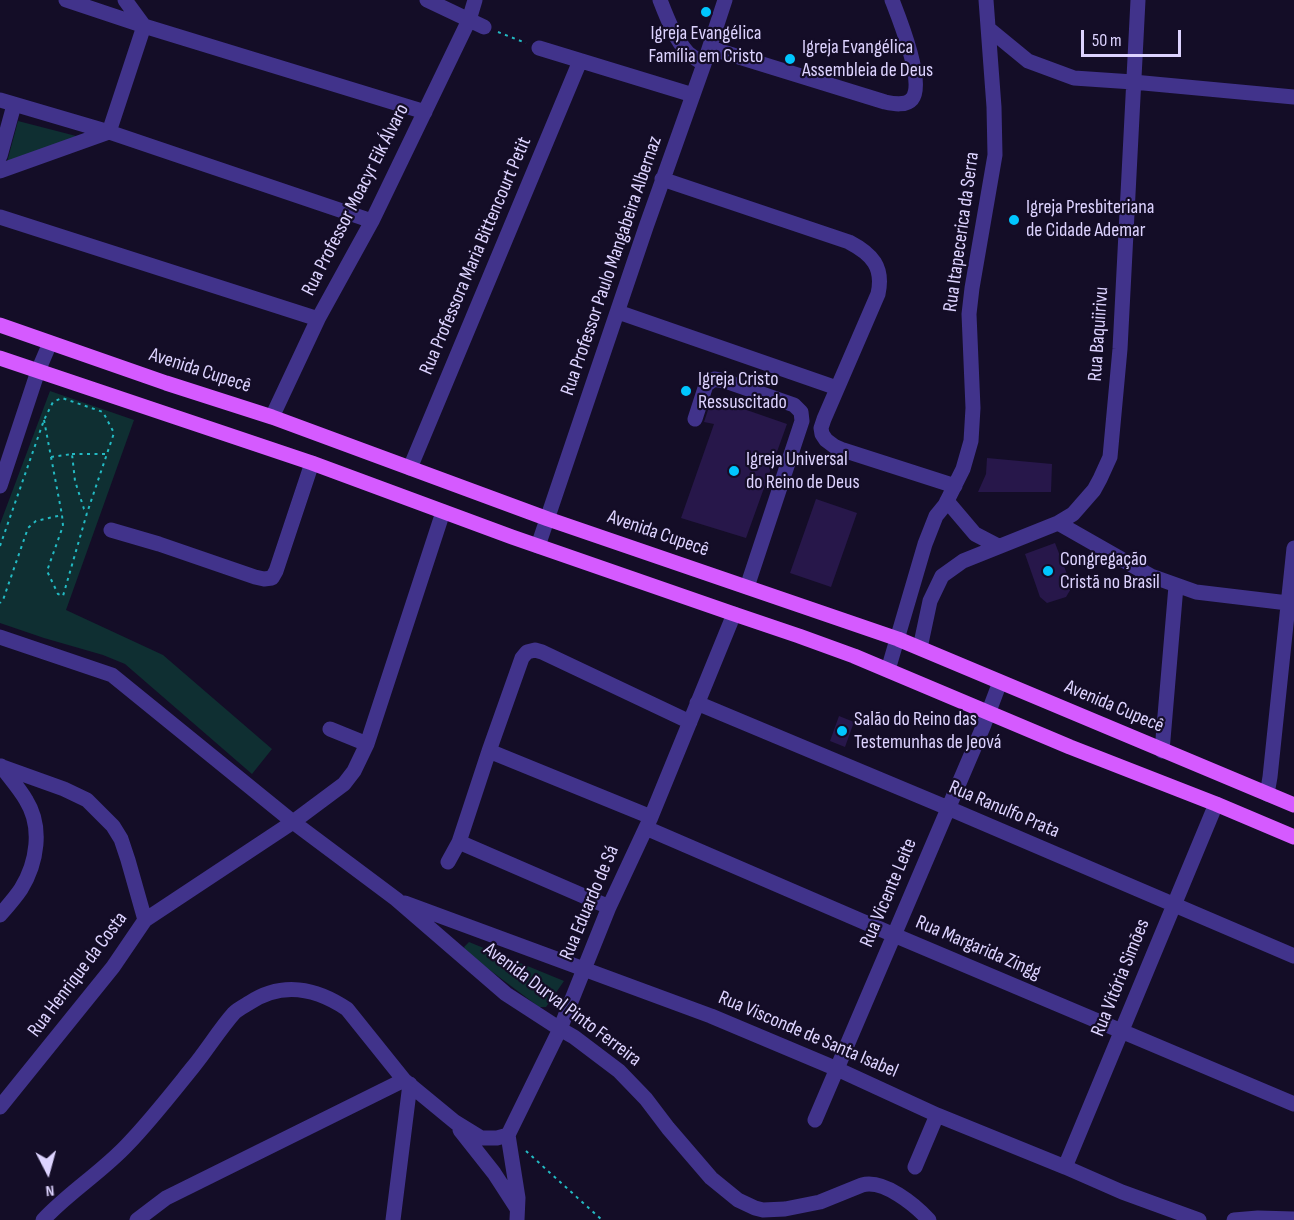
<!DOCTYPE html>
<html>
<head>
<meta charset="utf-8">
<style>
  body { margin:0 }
  #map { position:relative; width:1294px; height:1220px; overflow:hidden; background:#140d27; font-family:"Sofia Sans Condensed",sans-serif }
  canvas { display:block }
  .north { position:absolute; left:18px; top:1142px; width:60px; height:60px; -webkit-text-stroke:4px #140d27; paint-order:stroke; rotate:174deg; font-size:16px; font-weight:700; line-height:24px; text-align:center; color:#ddd3ff }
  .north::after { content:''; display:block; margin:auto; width:21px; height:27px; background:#ddd3ff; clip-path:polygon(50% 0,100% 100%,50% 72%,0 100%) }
  .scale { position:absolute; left:1081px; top:30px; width:100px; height:27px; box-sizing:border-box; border:3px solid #ddd3ff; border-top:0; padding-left:8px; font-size:18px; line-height:21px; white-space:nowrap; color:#ddd3ff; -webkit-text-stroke:4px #140d27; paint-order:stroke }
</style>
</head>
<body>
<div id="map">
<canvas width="1294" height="1220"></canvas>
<div class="north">N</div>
<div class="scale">50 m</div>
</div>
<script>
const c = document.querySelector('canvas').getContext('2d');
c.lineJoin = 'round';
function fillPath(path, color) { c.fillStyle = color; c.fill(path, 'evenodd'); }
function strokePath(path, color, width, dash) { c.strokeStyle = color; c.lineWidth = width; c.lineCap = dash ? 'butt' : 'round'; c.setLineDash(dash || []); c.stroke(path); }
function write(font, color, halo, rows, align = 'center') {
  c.font = font + ' "Sofia Sans Condensed",sans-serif'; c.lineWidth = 4.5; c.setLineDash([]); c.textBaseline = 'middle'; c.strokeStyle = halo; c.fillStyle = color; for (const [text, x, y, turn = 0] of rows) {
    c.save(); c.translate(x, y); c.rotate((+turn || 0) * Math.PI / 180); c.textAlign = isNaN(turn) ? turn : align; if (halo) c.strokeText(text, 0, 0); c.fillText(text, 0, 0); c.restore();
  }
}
const green = new Path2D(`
  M18,121L80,137L7,162Z
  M50,391L134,420L66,610L163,655L272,749L252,774L125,664L103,655L44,638L0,623V524Z
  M469,942L564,981L546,1007H539L467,953L464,947Z`);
const building = new Path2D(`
  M712,398L787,424L746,538L681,518L714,424L704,422Z
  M987,458L1052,464L1051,492H978L986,474Z
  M816,499L857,513L831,587L790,573Z
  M1055,543L1072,587L1066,597L1047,603L1040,597L1025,554Z
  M839,716L854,722L845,747L830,741Z`);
const path = new Path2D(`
  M498,32L526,43
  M44,420L62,515
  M72,454H107
  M51,457L72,454L75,481L84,509L87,513
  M0,546L44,420L53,402L62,398L103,412L114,433L87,513L63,596L58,594L47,571L63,526L62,515L36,521L28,528L3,600L0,603
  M526,1151L602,1220`);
const minor = new Path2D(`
  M66,0L144,26L425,112
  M125,0L144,26
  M427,0L484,27
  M660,0C667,18 675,39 688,53C693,57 699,61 704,64
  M989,29L1028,61L1074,78L1133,82L1294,97
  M539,48L693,95
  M710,48L885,102C894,104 906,106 912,99C925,83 899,18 892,0
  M0,100L109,132L372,221
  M0,156L14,105
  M0,171L109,132L144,26
  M662,179L849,242C872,254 884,267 878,294L824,419L821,428L822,434L826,440L834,446L843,450L955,486
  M0,217L318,319
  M618,312L837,388
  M272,417L318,319L372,221L469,20L475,0
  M695,419L706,385L714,379L725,381L794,405L801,412L802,421L747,587
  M410,468L580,61
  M0,486L38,371L50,343
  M947,501L975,534L998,546
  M1058,523L1151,576L1196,592L1288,603
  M111,530L159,544L255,577L264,579L272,578L276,571L312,463
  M538,546L646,227L704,64L725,0
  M0,637L112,675L293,822L396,899L506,994L560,1029L574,1037L619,1071L646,1099L668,1128L711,1178L738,1200L755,1208L763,1210L785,1209L820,1202L862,1185C884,1179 915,1205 929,1220
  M920,648L930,601L942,576L963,561L1058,523L1073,514L1094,490L1100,479L1110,457L1120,349L1138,0
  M888,670L925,544L936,516L945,505L963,469L971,441L973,408L969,314L972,288L995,155L994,107L986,0
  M697,703L948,808L1294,956
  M330,729L367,744
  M489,751L651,817
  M1162,751L1176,586
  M0,766L64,789L87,800L113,826L121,839L128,860L145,920
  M1267,794L1270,777L1294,548
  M646,828L894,935L1294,1104
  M459,842L609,907
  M448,862L459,842L489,751L522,658L527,652L535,650L542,652L690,722
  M405,903L711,1016L837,1069L937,1115L1065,1167L1122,1192L1199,1220
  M0,915C7,907 15,898 21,889C37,863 43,827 26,800C19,788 9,777 1,766
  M0,1107L113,967L145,920L293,822L344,784L354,771L367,744L443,512
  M815,1120L983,727L1000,682
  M460,1130L494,1173L516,1207
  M915,1167L937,1115
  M1065,1167L1216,804
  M43,1220C69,1192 102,1172 128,1144C151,1120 172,1093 193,1067C207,1050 219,1030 234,1013C238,1009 244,1006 249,1003C282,981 316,988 347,1009L404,1080L455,1122L481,1138H497L508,1135
  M137,1220L166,1198L404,1080
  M393,1220L410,1084
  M517,1220L518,1198L508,1135L560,1029L609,907L651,817L734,614
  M1234,1220L1258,1218L1294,1219`);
const major = new Path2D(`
  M0,325L166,383L272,417L548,519L898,639L1294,805
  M0,358L312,463L512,537L734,614L799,636L854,656L1070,747L1216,804L1294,837`);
const markers = [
  [706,12,6,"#00c6fe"],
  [790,59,6,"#00c6fe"],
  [1014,220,6,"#00c6fe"],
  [686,391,6,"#00c6fe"],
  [734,471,6,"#00c6fe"],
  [1048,571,6,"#00c6fe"],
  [842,731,6,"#00c6fe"]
];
const poiNames = [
  ["Igreja Evangélica",706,34,"center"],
  ["Família em Cristo",706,57,"center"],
  ["Igreja Evangélica",802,48],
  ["Assembleia de Deus",802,71],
  ["Igreja Presbiteriana",1026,208],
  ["de Cidade Ademar",1026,231],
  ["Igreja Cristo",698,380],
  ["Ressuscitado",698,403],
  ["Igreja Universal",746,460],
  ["do Reino de Deus",746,483],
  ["Congregação",1060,560],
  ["Cristã no Brasil",1060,583],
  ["Salão do Reino das",854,720],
  ["Testemunhas de Jeová",854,743]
];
const streetNames = [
  ["Rua Professor Moacyr Eik Álvaro",356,200,-63],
  ["Rua Itapecerica da Serra",962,232,-82],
  ["Rua Professora Maria Bittencourt Petit",476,256,-67],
  ["Rua Professor Paulo Mangabeira Albernaz",612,266,-71],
  ["Rua Baquiirivu",1099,334,-86],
  ["Avenida Cupecê",200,371,18],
  ["Avenida Cupecê",658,534,19],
  ["Avenida Cupecê",1114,707,23],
  ["Rua Ranulfo Prata",1004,810,23],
  ["Rua Vicente Leite",889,893,-67],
  ["Rua Eduardo de Sá",590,903,-67],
  ["Rua Margarida Zingg",978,948,23],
  ["Rua Henrique da Costa",78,975,-53],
  ["Rua Vitória Simões",1121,978,-68],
  ["Avenida Durval Pinto Ferreira",562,1005,37],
  ["Rua Visconde de Santa Isabel",808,1035,23]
];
fillPath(green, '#0f2f32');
fillPath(building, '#27174a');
strokePath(path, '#23bac3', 2, [3, 4.5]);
strokePath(minor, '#41338b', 15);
strokePath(major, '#d55aff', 15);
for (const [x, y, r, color] of markers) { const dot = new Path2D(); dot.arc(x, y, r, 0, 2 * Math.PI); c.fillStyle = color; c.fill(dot); strokePath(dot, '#140d27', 2); }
write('20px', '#ddd3ff', '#140d27', poiNames, 'left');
write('20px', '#ddd3ff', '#140d27', streetNames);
</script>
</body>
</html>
